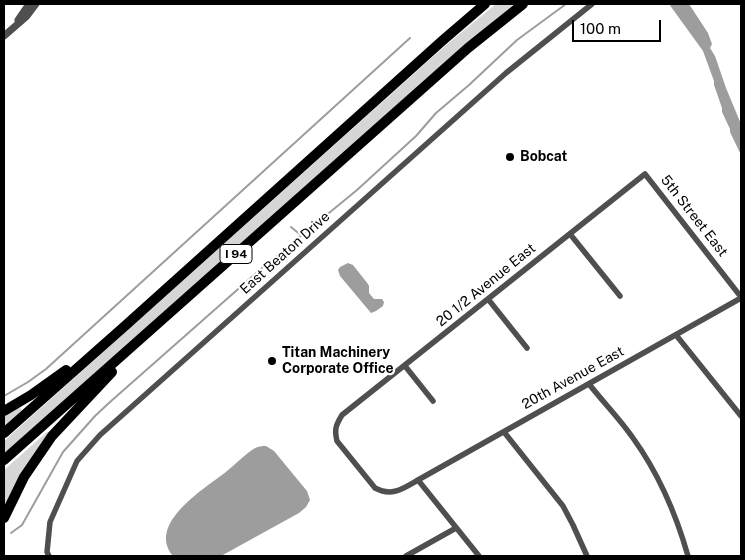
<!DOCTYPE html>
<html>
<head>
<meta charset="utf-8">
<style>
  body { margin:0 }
  #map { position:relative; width:745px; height:560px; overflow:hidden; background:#fff; font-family:"Public Sans",sans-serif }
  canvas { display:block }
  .frame { position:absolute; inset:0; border:5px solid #000; pointer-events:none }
  .scale { position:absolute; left:572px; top:20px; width:89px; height:22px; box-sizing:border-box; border:2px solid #000; border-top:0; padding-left:6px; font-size:15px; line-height:18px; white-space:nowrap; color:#000; -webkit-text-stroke:4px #fff; paint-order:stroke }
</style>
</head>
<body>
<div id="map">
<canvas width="745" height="560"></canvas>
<div class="frame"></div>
<div class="scale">100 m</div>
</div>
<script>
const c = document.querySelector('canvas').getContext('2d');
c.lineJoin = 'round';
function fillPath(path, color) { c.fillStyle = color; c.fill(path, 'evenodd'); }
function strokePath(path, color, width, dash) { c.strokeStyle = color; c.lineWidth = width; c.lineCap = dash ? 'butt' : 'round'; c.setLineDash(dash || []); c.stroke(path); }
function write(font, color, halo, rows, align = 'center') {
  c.font = font + ' "Public Sans",sans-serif'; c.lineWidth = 4.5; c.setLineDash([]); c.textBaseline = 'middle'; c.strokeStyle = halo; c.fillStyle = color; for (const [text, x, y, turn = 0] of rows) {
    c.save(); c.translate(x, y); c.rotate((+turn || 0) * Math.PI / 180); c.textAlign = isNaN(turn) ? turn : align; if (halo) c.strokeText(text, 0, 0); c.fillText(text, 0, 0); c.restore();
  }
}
const green = new Path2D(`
  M496,4H514L453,55L4,456V441L445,46Z
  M19,407L22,410L4,427V416Z
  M47,432L50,434L4,508V470Z`);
const water = new Path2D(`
  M669,4H689L708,33L712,44L710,48L715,56L726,88L741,124V155L730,132V129L722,112V108L714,85V81L703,51Z
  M348,263L353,265L368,284L369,286V293L374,299H382L384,302L383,306L376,311L371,313L340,276L338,270L340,267Z
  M266,446L274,451L307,491L310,500L306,507L299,513L221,556H173C146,523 206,488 227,471C235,465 250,449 258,447C260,446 263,446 266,446Z`);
const stream = new Path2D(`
  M291,227L302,236
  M4,396L28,382L46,369L410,38
  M11,533L22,525L63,452L95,416L110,402L262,268L357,190L416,136L436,113L469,85L517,40L566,4`);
const minor = new Path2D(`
  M570,234L620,296
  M488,299L527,348
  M676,335L741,416
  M405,366L433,401
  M589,384C603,402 620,419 633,438C659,474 676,514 688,556
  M504,432L563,506L573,525L587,556
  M418,480L741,298
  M49,556L47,552L50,522L77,461L100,435L506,73L592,4
  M406,556L456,528
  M479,556L418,480C402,489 392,497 375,488L337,441C334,429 336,425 342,415L645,174L741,297`);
const tertiary = new Path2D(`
  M18,20L29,4
  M4,36L27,16L36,4`);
const motorway = new Path2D(`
  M4,411L31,395L66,370
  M4,433L126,325L442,41L485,4
  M4,460L468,48L523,4
  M4,518L24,477L52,436L112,372`);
const markers = [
  [510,157,5,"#000"],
  [272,361,5,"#000"]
];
const shields = [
  [236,254,32]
];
const shieldNames = [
  ["I 94",236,254]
];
const poiNames = [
  ["Bobcat",520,157],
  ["Titan Machinery",282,353],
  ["Corporate Office",282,369]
];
const streetNames = [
  ["5th Street East",694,216,52],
  ["East Beaton Drive",285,253,-42],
  ["20 1/2 Avenue East",486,285,-39],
  ["20th Avenue East",573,378,-29]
];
fillPath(green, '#d6d6d6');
fillPath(water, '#9d9d9d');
strokePath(stream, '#9d9d9d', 2);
strokePath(minor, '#4f4f4f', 5.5);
strokePath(tertiary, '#4f4f4f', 7);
strokePath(motorway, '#000', 10);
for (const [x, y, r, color] of markers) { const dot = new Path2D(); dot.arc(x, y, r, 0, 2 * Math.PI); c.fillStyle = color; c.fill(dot); strokePath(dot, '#fff', 2); }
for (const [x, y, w] of shields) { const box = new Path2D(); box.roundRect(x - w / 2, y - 9.5, w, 19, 4); c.fillStyle = '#fff'; c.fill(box); strokePath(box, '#000', 1); }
write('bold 12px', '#000', null, shieldNames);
write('bold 14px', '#000', '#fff', poiNames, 'left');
write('14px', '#000', '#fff', streetNames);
</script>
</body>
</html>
